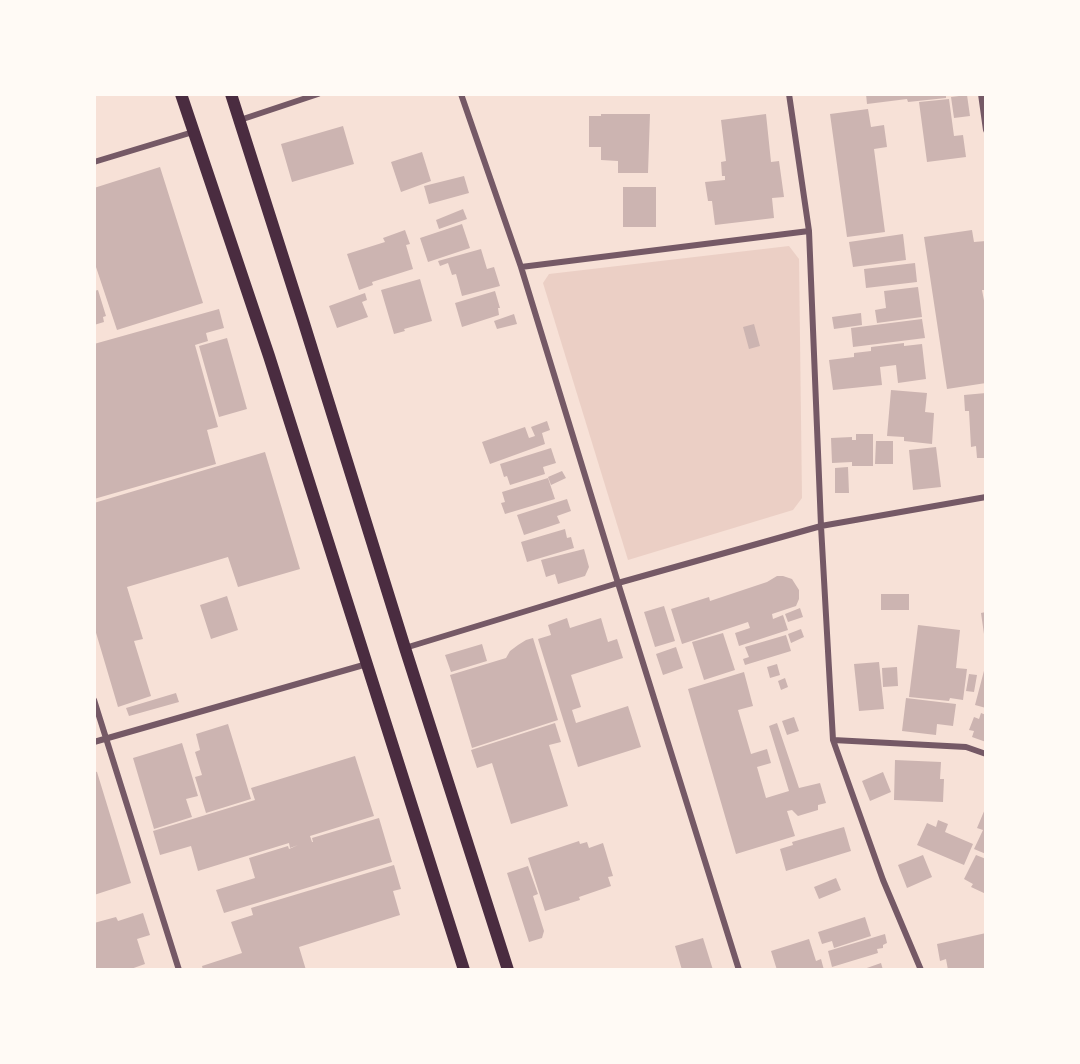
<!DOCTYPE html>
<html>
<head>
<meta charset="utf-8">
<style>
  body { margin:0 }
  #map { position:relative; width:1080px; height:1064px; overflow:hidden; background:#f7e1d7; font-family:Raleway,sans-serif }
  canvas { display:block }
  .frame { position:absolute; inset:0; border:96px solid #fffaf5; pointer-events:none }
</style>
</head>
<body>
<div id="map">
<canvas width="1080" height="1064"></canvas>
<div class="frame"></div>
</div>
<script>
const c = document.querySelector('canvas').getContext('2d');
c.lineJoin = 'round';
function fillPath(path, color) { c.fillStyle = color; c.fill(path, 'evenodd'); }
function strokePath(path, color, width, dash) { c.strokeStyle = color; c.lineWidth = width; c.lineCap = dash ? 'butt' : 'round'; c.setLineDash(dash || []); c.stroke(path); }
const green = new Path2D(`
  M789,246L799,259L802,498L793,510L628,560L543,283L549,274Z`);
const building = new Path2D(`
  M866,94H946V98L908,102L907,99L867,104Z
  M967,95L970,116L954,118L951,97Z
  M949,99L954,136L963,135L966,157L927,162L919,102Z
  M868,109L871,127L884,125L887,147L874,149L885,232L847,237L830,114Z
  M601,114H650L648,173H618V161L601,160V147H589V116H601Z
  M766,114L771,162L779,161L784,197L772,198L774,218L715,225L712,201H708L705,182L725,180V176H722L721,162L726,161L721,120Z
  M343,126L354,164L292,182L281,144Z
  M422,152L431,181L401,192L391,162Z
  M160,167L203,303L117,330L94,261V188Z
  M464,176L469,193L429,204L424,186Z
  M623,187H656V227H623Z
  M463,209L467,219L439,229L436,220Z
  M462,224L470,248L428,262L420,238Z
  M405,230L410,244L406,245L413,269L372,282L373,285L359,290L347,254L385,242L383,238Z
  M972,230L974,242L986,241V290H982L986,311V383L947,389L924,237Z
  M903,234L906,260L853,267L849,242Z
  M481,249L487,269L494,267L500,286L462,296L456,274L452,275L448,263L440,266L438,261Z
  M915,263L917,282L866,288L864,269Z
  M420,279L432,321L404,329L405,331L394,334L381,290Z
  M918,287L922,317L877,323L875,310L886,308L884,291Z
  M98,290L106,316L103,317L104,322L94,325V291Z
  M495,291L500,308H498L499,315L462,327L455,303Z
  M365,293L367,300L362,302L368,317L337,328L329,306Z
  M219,309L224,328L206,333L208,341L195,345L218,427L207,430L216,464L94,499V344Z
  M861,313L862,325L834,329L832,317Z
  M514,314L517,324L497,329L494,321Z
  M922,319L925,338L853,347L851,328Z
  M754,324L760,346L749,349L743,327Z
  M227,338L247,409L219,417L199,346Z
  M904,343V346L922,344L926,379L898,383L896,365L880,367L882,385L833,390L829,360L854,357V353L871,351V347Z
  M891,390L927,393L925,412L934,413L932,444L904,441V437L887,436Z
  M986,393V458H977L976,446L971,447L969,411H965L964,395Z
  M547,421L550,430L542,433L545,444L490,464L482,442L525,427L529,438L535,436L531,427Z
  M856,434H873V466H852V462L832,463L831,438L852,437V440H856Z
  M876,441H893V464H875Z
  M936,447L941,487L913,490L909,450Z
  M551,448L556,463L543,467L545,474L510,485L507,476L504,477L500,464Z
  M265,452L300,569L238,587L228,557L127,587L143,639L134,641L151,696L118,707L94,626V503Z
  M848,467L849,493H835V468Z
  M562,471L566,478L551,485L548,477Z
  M548,478L555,499L505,514L501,503L505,502L502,492Z
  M567,499L571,511L557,516L560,523L524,535L517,515Z
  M565,529L567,538L571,537L574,548L527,562L521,542Z
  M584,549L589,567L585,576L558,584L555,574L546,577L541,560Z
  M777,576H783L792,579L799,590V599L796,606L772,614L773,619L783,615L788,630L739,646L735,633L750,628L748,622L682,644L671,609L709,597L710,601L767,582Z
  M881,594H909V610H881Z
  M227,596L238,630L211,639L200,605Z
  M664,606L675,641L655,647L644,612Z
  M800,608L803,617L788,622L785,614Z
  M986,612V634H984L981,613Z
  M567,618L570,628L601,618L608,642L617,639L623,658L571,675L581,707L572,710L576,723L628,706L641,747L578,767L538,639L551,635L548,625Z
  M918,625L960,630L956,668L967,669L963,700L950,698L949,701L909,697Z
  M801,629L804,637L791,643L788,634Z
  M723,633L735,670L704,680L692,642Z
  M786,635L791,651L745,665L743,659L749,657L745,647Z
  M533,638L558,720L472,748L450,675L506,658L510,651L518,645L526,640Z
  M482,644L487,661L451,672L445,655Z
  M676,647L683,668L663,675L656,654Z
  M879,662L884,709L859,711L854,664Z
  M777,664L780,675L770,678L767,667Z
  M897,667L898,686L883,687L882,668Z
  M985,667H986V708L975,705Z
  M744,672L753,706L738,710L751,754L767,749L771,763L757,767L766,798L789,791L769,726L777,723L799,788L820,783L826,803L818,805V810L798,816L792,810L787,811L795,836L736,854L688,689Z
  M969,674L977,675L974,692L966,691Z
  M785,678L788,687L781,690L778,681Z
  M176,693L179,702L129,716L126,708Z
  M906,698L956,704L953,726L937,724L936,735L902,731Z
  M981,713L986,715V742L972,737L974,731L969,730L974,717L979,719Z
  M794,717L799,731L787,735L782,721Z
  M555,723L561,742L549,745L568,806L511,824L492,763L477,768L471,750Z
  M228,724L251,799L206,813L195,777L202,775L195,752L200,750L196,734Z
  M182,743L198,796L186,799L192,817L154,829L133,758Z
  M355,756L374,816L310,836L312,842H313L312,838L379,818L392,862L224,913L216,890L255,878L249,858L288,846L289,849L298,845L290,848L289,843L198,871L191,846L160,855L153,831L255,800L251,788Z
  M895,760L941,762L940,779H944L943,802L894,800Z
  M94,771L97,772L131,883L94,895Z
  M883,772L891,792L870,801L862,781Z
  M985,809H986V854L974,849L983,830L977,828Z
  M938,820L948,824L945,832L973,844L964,865L917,845L927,823L936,827Z
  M844,827L851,851L786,871L780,849L793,845L792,842Z
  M579,841L580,844L587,842L589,848L603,843L613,876L608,877L611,886L579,897L580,900L545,911L528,858Z
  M923,855L932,877L907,888L898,865Z
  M976,855L986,859V894L971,887L973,884L964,879Z
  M394,865L401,889L393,891L400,915L299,947L306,970H203L202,966L242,953L231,922L253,915L251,908Z
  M528,866L538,894L533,896L544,931L542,938L529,942L507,873Z
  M836,878L841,890L819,899L814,887Z
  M143,913L150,935L137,939L145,964L128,970H94V923L116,917L118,921Z
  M865,917L871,936L834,948L832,941L822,944L818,932Z
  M986,933V970H948L946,959L940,961L937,944Z
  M885,934L887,943L883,945V948L877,949L878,953L832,967L828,951Z
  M703,938L713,970H682L675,946Z
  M809,939L816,961L821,959L824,970H777L771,951Z
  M881,963L883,970H864V969Z`);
const minor = new Path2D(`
  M461,94L521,267L618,583L739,970
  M789,94L809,231L821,526L833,740L883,880L921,970
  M981,94L986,130
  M240,120L318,94
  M94,162L193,132
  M521,267L809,231
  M405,648L618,583L821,526L986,497
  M94,700L179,970
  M833,740L966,747L986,754
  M94,742L367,664`);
const secondary = new Path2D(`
  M181,94L269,356L464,970
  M231,94L303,320L405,648L508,970`);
fillPath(green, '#ebcfc5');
fillPath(building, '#ccb4b1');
strokePath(minor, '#755966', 6);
strokePath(secondary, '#4a2c40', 12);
</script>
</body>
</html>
